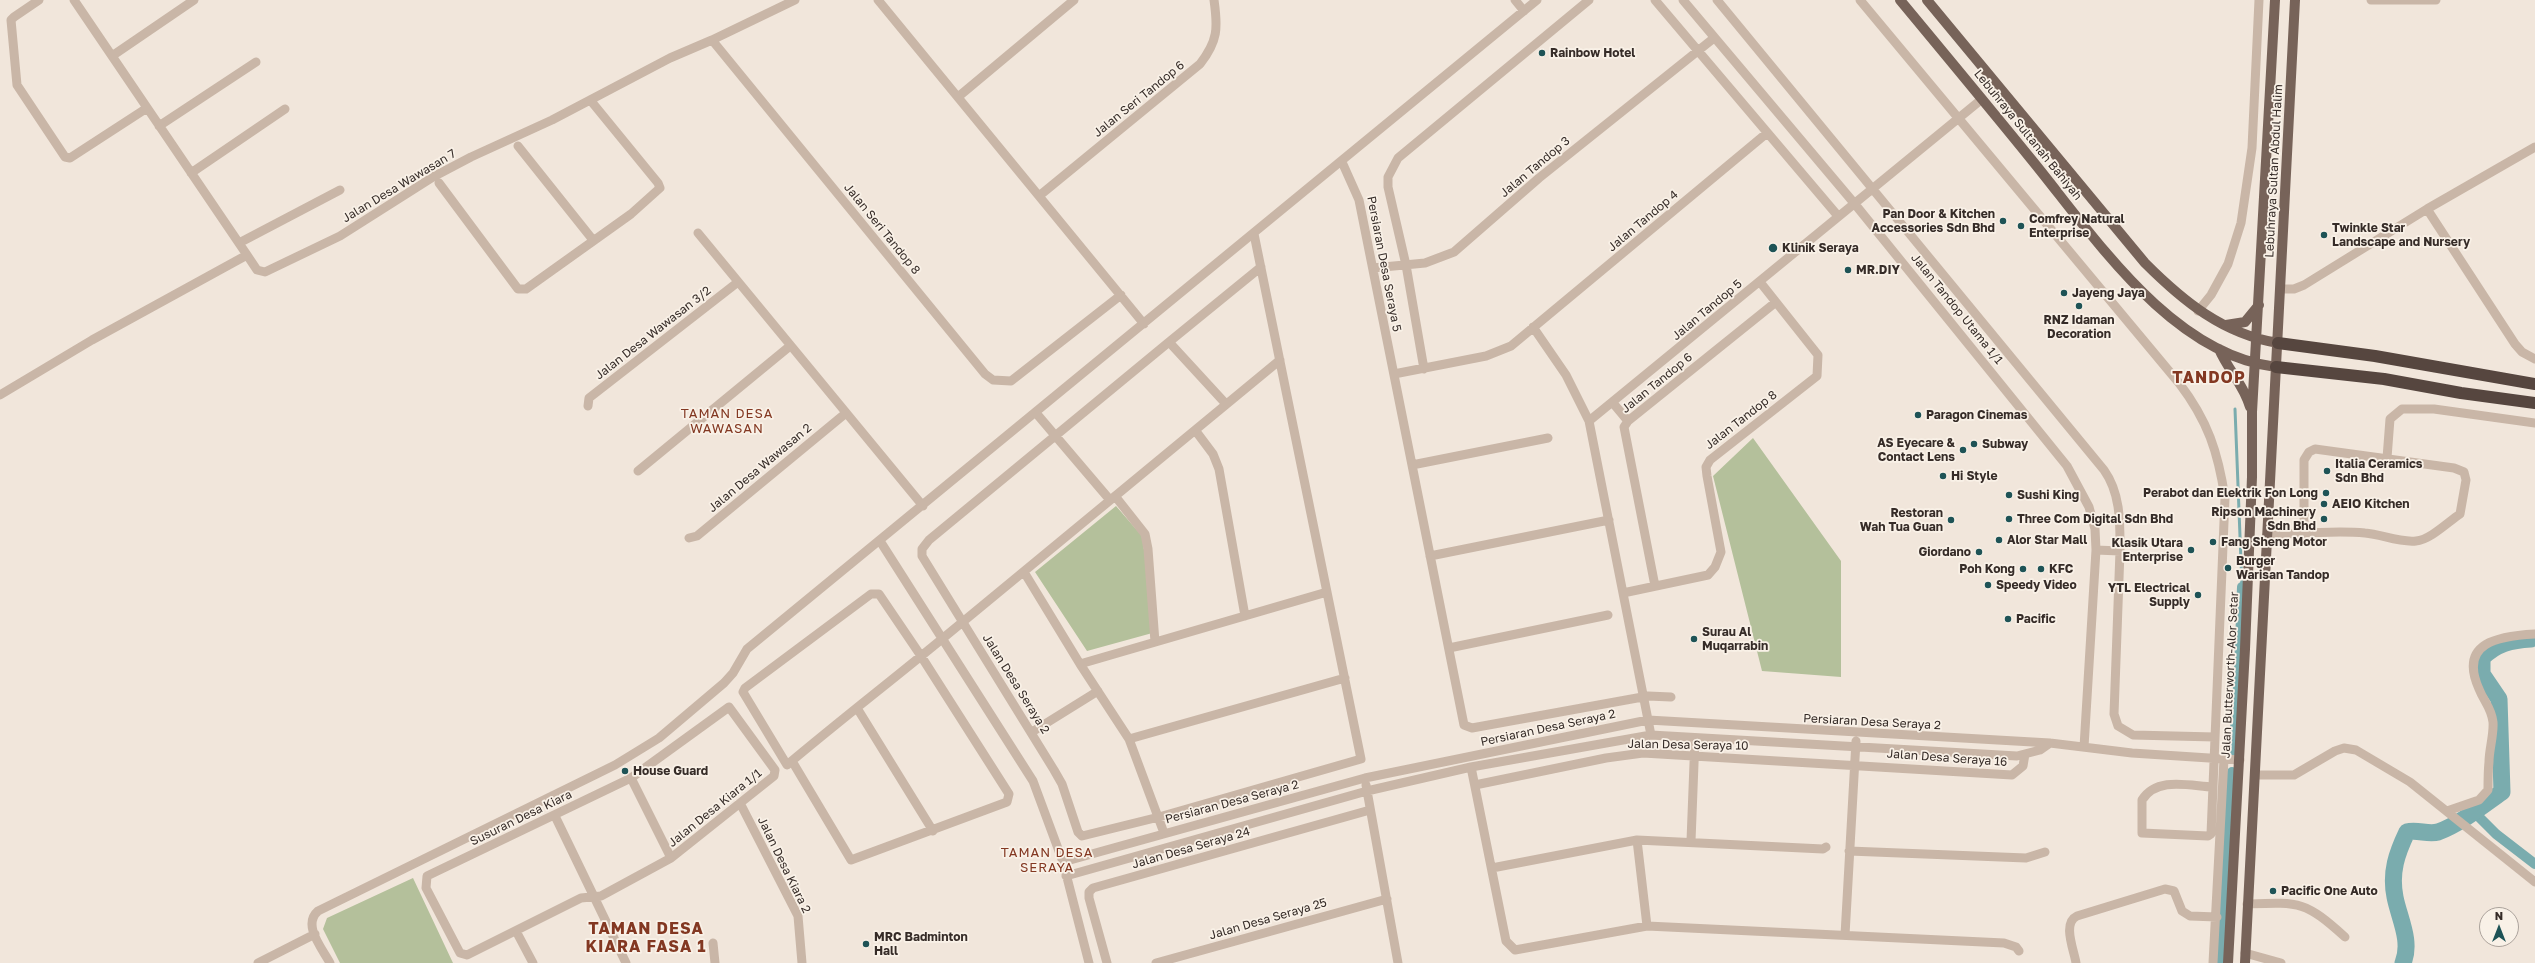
<!DOCTYPE html>
<html>
<head>
<meta charset="utf-8">
<style>
  body { margin:0 }
  #map { position:relative; width:2535px; height:963px; overflow:hidden; background:#f1e6db; font-family:"Golos Text",sans-serif }
  canvas { display:block }
  .north { position:absolute; left:2479px; top:907px; width:40px; height:40px; box-sizing:border-box; background:#f9f1e7; border:1px solid #aba29b; border-radius:50%; rotate:0deg; font-size:11px; font-weight:700; line-height:16px; text-align:center; color:#362c28 }
  .north::after { content:''; display:block; margin:auto; width:14px; height:18px; background:#1e5356; clip-path:polygon(50% 0,100% 100%,50% 72%,0 100%) }
</style>
</head>
<body>
<div id="map">
<canvas width="2535" height="963"></canvas>
<div class="north">N</div>
</div>
<script>
const c = document.querySelector('canvas').getContext('2d');
c.lineJoin = 'round';
function fillPath(path, color) { c.fillStyle = color; c.fill(path, 'evenodd'); }
function strokePath(path, color, width, dash) { c.strokeStyle = color; c.lineWidth = width; c.lineCap = dash ? 'butt' : 'round'; c.setLineDash(dash || []); c.stroke(path); }
function write(font, color, halo, rows, align = 'center') {
  c.font = font + ' "Golos Text",sans-serif'; c.lineWidth = 3.5; c.setLineDash([]); c.textBaseline = 'middle'; c.strokeStyle = halo; c.fillStyle = color; for (const [text, x, y, turn = 0] of rows) {
    c.save(); c.translate(x, y); c.rotate((+turn || 0) * Math.PI / 180); c.textAlign = isNaN(turn) ? turn : align; if (halo) c.strokeText(text, 0, 0); c.fillText(text, 0, 0); c.restore();
  }
}
const green = new Path2D(`
  M1753,438L1841,561V677L1762,671L1713,476Z
  M1116,506L1142,536L1156,632L1087,651L1035,572Z
  M413,878L453,963H340L323,929L327,918Z`);
const stream = new Path2D(`
  M2235,409L2242,587`);
const canal = new Path2D(`
  M2233,758L2239,672L2242,587
  M2474,812L2496,834L2535,864
  M2221,963L2232,772`);
const river = new Path2D(`
  M2403,963C2412,941 2399,918 2395,897C2390,872 2397,853 2407,832C2417,829 2428,835 2438,832C2460,824 2482,806 2502,792L2499,699L2482,674V658C2496,644 2511,640 2531,639`);
const minor = new Path2D(`
  M39,0L14,17L11,20L17,85L65,157L70,158L147,108
  M74,0L247,255L257,270L265,272L340,236L433,177L471,157L552,120L670,58L712,40
  M795,0L712,40L985,374L993,380L1011,381L1121,295
  M878,0L1144,324
  M1515,0L1524,11
  M1655,0L1838,216
  M1683,0L1854,203L2067,466L2089,507L2095,529L2096,550L2084,747
  M1717,0L2104,470C2121,494 2120,523 2120,551
  M1860,0L2179,383C2208,421 2218,452 2225,498L2211,834L2208,836L2142,833V800C2157,776 2190,786 2213,787
  M2371,0H2436
  M112,56L194,0
  M958,97L1074,0
  M159,126L256,62
  M518,146L593,240
  M1342,162L1359,200L1464,725L1472,728L1648,696L1671,697
  M191,173L285,109
  M439,183L518,289H526L631,214L660,188L658,183L591,101
  M1039,196L1200,64C1218,41 1218,28 1214,0
  M2427,209L2515,344L2522,352L2535,359
  M698,233L923,506
  M239,243L340,190
  M1373,268L1425,263L1454,252L1539,178L1714,38
  M2281,289H2294L2304,285L2427,209L2535,147
  M2198,311L2211,295L2228,264L2241,223L2252,148L2259,0
  M1533,327L1566,375L1589,421L1651,735
  M1169,342L1261,267
  M1424,369L1406,265L1388,187V177L1398,158L1589,0
  M1394,374L1486,356L1511,346L1767,133
  M0,395L92,340L247,255
  M1613,403L1628,421
  M1226,404L1169,342L929,540L922,549V556L1054,770L1062,784L1078,832L1082,836L1159,817L1361,759L1254,234
  M588,406L589,398L738,282
  M1036,413L1110,500
  M1589,421L1982,99
  M1195,430L1213,454L1219,469L1245,616
  M2387,458L2390,419L2402,409H2434L2535,423
  M1412,465L1548,438
  M638,471L790,346
  M1115,496L1145,534L1148,549L1155,642
  M2267,535C2299,534 2332,530 2365,533C2381,534 2399,543 2416,541C2430,540 2448,522 2460,514L2466,480L2464,472L2454,468L2315,449L2309,452L2304,460V534
  M689,538L697,536L846,413
  M880,541L1033,781L1063,862L1089,963
  M2096,550L2120,551L2114,714L2118,726L2133,735L2215,737
  M1430,556L1609,520
  M1024,572L1080,664L1129,739L1164,833
  M1655,586L1624,427L1628,421L1776,302
  M1623,593L1708,575L1715,567L1721,552L1707,476L1706,467L1710,460L1817,376L1818,355L1760,282
  M1449,648L1608,615
  M1080,664L1327,592
  M729,707L775,770L774,776L671,858L601,896L581,898L467,955L460,953L426,888L427,876L631,778Z
  M857,708L933,831
  M1032,732L1098,691
  M1129,739L1345,678
  M792,761L851,860L1007,802L1009,794L921,656L879,594H871L745,688L743,692L787,765C838,722 891,681 942,639L1280,360
  M1471,767L1506,941L1515,950L1647,926L2004,943L2016,947L2019,951
  M2255,775H2294L2335,751L2344,748L2356,750L2410,782L2535,882
  M631,778L671,858
  M1366,785L1398,963
  M1475,785L1606,758L1643,753L2012,775L2023,766L2025,754
  M740,803L798,916L802,963
  M2447,811L2479,800L2488,790C2488,781 2488,771 2489,762C2489,749 2494,735 2493,722C2491,707 2484,702 2479,689C2458,642 2499,636 2535,634
  M555,816L626,963
  M1637,840L1647,926
  M1691,841L1695,738
  M1849,851L2026,858L2045,852
  M1063,862L1365,778L1648,720L2050,743L2132,753L2240,760
  M1492,868L1637,840L1823,849L1826,847
  M1066,876L1367,791L1471,767L1651,735L2017,756L2040,750L2050,743
  M2247,904C2300,902 2305,901 2345,937
  M516,931L533,963
  M1845,935L1856,741
  M713,943L715,963
  M2245,953L2281,963
  M258,963L315,934
  M330,963C322,948 302,925 318,911L615,765L659,738L724,683L733,673L747,649L1537,0
  M1107,963L1089,898V892L1093,888L1370,810
  M1156,963L1387,899
  M2076,963C2074,950 2062,923 2077,916L2165,889L2174,891L2182,911L2190,916L2217,917
  M2213,963L2224,759`);
const primary = new Path2D(`
  M1900,0C1944,53 1988,106 2031,159C2094,236 2170,354 2276,367
  M1927,0L2145,263C2183,301 2223,334 2278,343
  M2226,325L2245,322L2259,305
  M2219,349C2228,370 2244,385 2250,407
  M2228,963L2245,649L2252,477V412L2275,0
  M2245,963L2295,0`);
const motorway = new Path2D(`
  M2278,343L2375,356L2535,384
  M2276,367L2384,379L2461,393L2535,403`);
const markers = [
  [1542,53,4,"#1e5356"],
  [2003,221,4,"#1e5356"],
  [2021,226,4,"#1e5356"],
  [2324,235,4,"#1e5356"],
  [1773,248,5,"#1e5356"],
  [1848,270,4,"#1e5356"],
  [2064,293,4,"#1e5356"],
  [2079,306,4,"#1e5356"],
  [1918,415,4,"#1e5356"],
  [1974,444,4,"#1e5356"],
  [1963,450,4,"#1e5356"],
  [2327,471,4,"#1e5356"],
  [1943,476,4,"#1e5356"],
  [2326,493,4,"#1e5356"],
  [2009,495,4,"#1e5356"],
  [2324,504,4,"#1e5356"],
  [2009,519,4,"#1e5356"],
  [2324,519,4,"#1e5356"],
  [1951,520,4,"#1e5356"],
  [1999,540,4,"#1e5356"],
  [2213,542,4,"#1e5356"],
  [2191,550,4,"#1e5356"],
  [1979,552,4,"#1e5356"],
  [2228,568,4,"#1e5356"],
  [2023,569,4,"#1e5356"],
  [2041,569,4,"#1e5356"],
  [1988,585,4,"#1e5356"],
  [2198,595,4,"#1e5356"],
  [2008,619,4,"#1e5356"],
  [1694,639,4,"#1e5356"],
  [625,771,4,"#1e5356"],
  [2273,891,4,"#1e5356"],
  [866,944,4,"#1e5356"]
];
const poiNames = [
  ["Rainbow Hotel",1550,53],
  ["Pan Door & Kitchen",1995,214,"right"],
  ["Accessories Sdn Bhd",1995,228,"right"],
  ["Comfrey Natural",2029,219],
  ["Enterprise",2029,233],
  ["Twinkle Star",2332,228],
  ["Landscape and Nursery",2332,242],
  ["Klinik Seraya",1782,248],
  ["MR.DIY",1856,270],
  ["Jayeng Jaya",2072,293],
  ["RNZ Idaman",2079,320,"center"],
  ["Decoration",2079,334,"center"],
  ["Paragon Cinemas",1926,415],
  ["AS Eyecare &",1955,443,"right"],
  ["Contact Lens",1955,457,"right"],
  ["Subway",1982,444],
  ["Italia Ceramics",2335,464],
  ["Sdn Bhd",2335,478],
  ["Hi Style",1951,476],
  ["Perabot dan Elektrik Fon Long",2318,493,"right"],
  ["Sushi King",2017,495],
  ["AEIO Kitchen",2332,504],
  ["Ripson Machinery",2316,512,"right"],
  ["Sdn Bhd",2316,526,"right"],
  ["Restoran",1943,513,"right"],
  ["Wah Tua Guan",1943,527,"right"],
  ["Three Com Digital Sdn Bhd",2017,519],
  ["Alor Star Mall",2007,540],
  ["Fang Sheng Motor",2221,542],
  ["Klasik Utara",2183,543,"right"],
  ["Enterprise",2183,557,"right"],
  ["Giordano",1971,552,"right"],
  ["Burger",2236,561],
  ["Warisan Tandop",2236,575],
  ["Poh Kong",2015,569,"right"],
  ["KFC",2049,569],
  ["Speedy Video",1996,585],
  ["YTL Electrical",2190,588,"right"],
  ["Supply",2190,602,"right"],
  ["Pacific",2016,619],
  ["Surau Al",1702,632],
  ["Muqarrabin",1702,646],
  ["House Guard",633,771],
  ["Pacific One Auto",2281,891],
  ["MRC Badminton",874,937],
  ["Hall",874,951]
];
const streetNames = [
  ["Jalan Seri Tandop 6",1139,99,-39],
  ["Lebuhraya Sultanah Bahiyah",2028,135,51],
  ["Jalan Tandop 3",1535,167,-40],
  ["Lebuhraya Sultan Abdul Halim",2274,171,-87],
  ["Jalan Desa Wawasan 7",399,186,-31],
  ["Jalan Tandop 4",1643,221,-40],
  ["Jalan Seri Tandop 8",882,229,51],
  ["Persiaran Desa Seraya 5",1384,264,79],
  ["Jalan Tandop Utama 1/1",1957,309,51],
  ["Jalan Tandop 5",1707,310,-40],
  ["Jalan Desa Wawasan 3/2",653,333,-38],
  ["Jalan Tandop 6",1657,383,-39],
  ["Jalan Tandop 8",1741,420,-38],
  ["Jalan Desa Wawasan 2",760,468,-40],
  ["Jalan Butterworth-Alor Setar",2230,675,-87],
  ["Jalan Desa Seraya 2",1016,684,58],
  ["Persiaran Desa Seraya 2",1872,722,3],
  ["Persiaran Desa Seraya 2",1548,728,-12],
  ["Jalan Desa Seraya 10",1688,745,1],
  ["Jalan Desa Seraya 16",1947,758,4],
  ["Persiaran Desa Seraya 2",1232,802,-15],
  ["Jalan Desa Kiara 1/1",715,808,-39],
  ["Susuran Desa Kiara",521,818,-26],
  ["Jalan Desa Seraya 24",1191,848,-16],
  ["Jalan Desa Kiara 2",784,865,64],
  ["Jalan Desa Seraya 25",1268,919,-16]
];
const neighbourhoodNames = [
  ["TAMAN DESA",727,414],
  ["WAWASAN",727,429],
  ["TAMAN DESA",1047,853],
  ["SERAYA",1047,868]
];
const districtNames = [
  ["TANDOP",2209,378],
  ["TAMAN DESA",646,929],
  ["KIARA FASA 1",646,947]
];
fillPath(green, '#b4c09b');
strokePath(stream, '#7aacae', 3);
strokePath(canal, '#7aacae', 10);
strokePath(river, '#7aacae', 17);
strokePath(minor, '#c9b6a7', 9);
strokePath(primary, '#776359', 10);
strokePath(motorway, '#56463f', 12);
for (const [x, y, r, color] of markers) { const dot = new Path2D(); dot.arc(x, y, r, 0, 2 * Math.PI); c.fillStyle = color; c.fill(dot); strokePath(dot, '#f9f1e7', 1.5); }
write('bold 12px', '#362c28', '#f9f1e7', poiNames, 'left');
write('12px', '#362c28', '#f9f1e7', streetNames);
c.letterSpacing = '1px';
write('13px', '#833822', '#f9f1e7', neighbourhoodNames);
c.letterSpacing = '0px';
c.letterSpacing = '1px';
write('bold 16px', '#833822', '#f9f1e7', districtNames);
c.letterSpacing = '0px';
</script>
</body>
</html>
